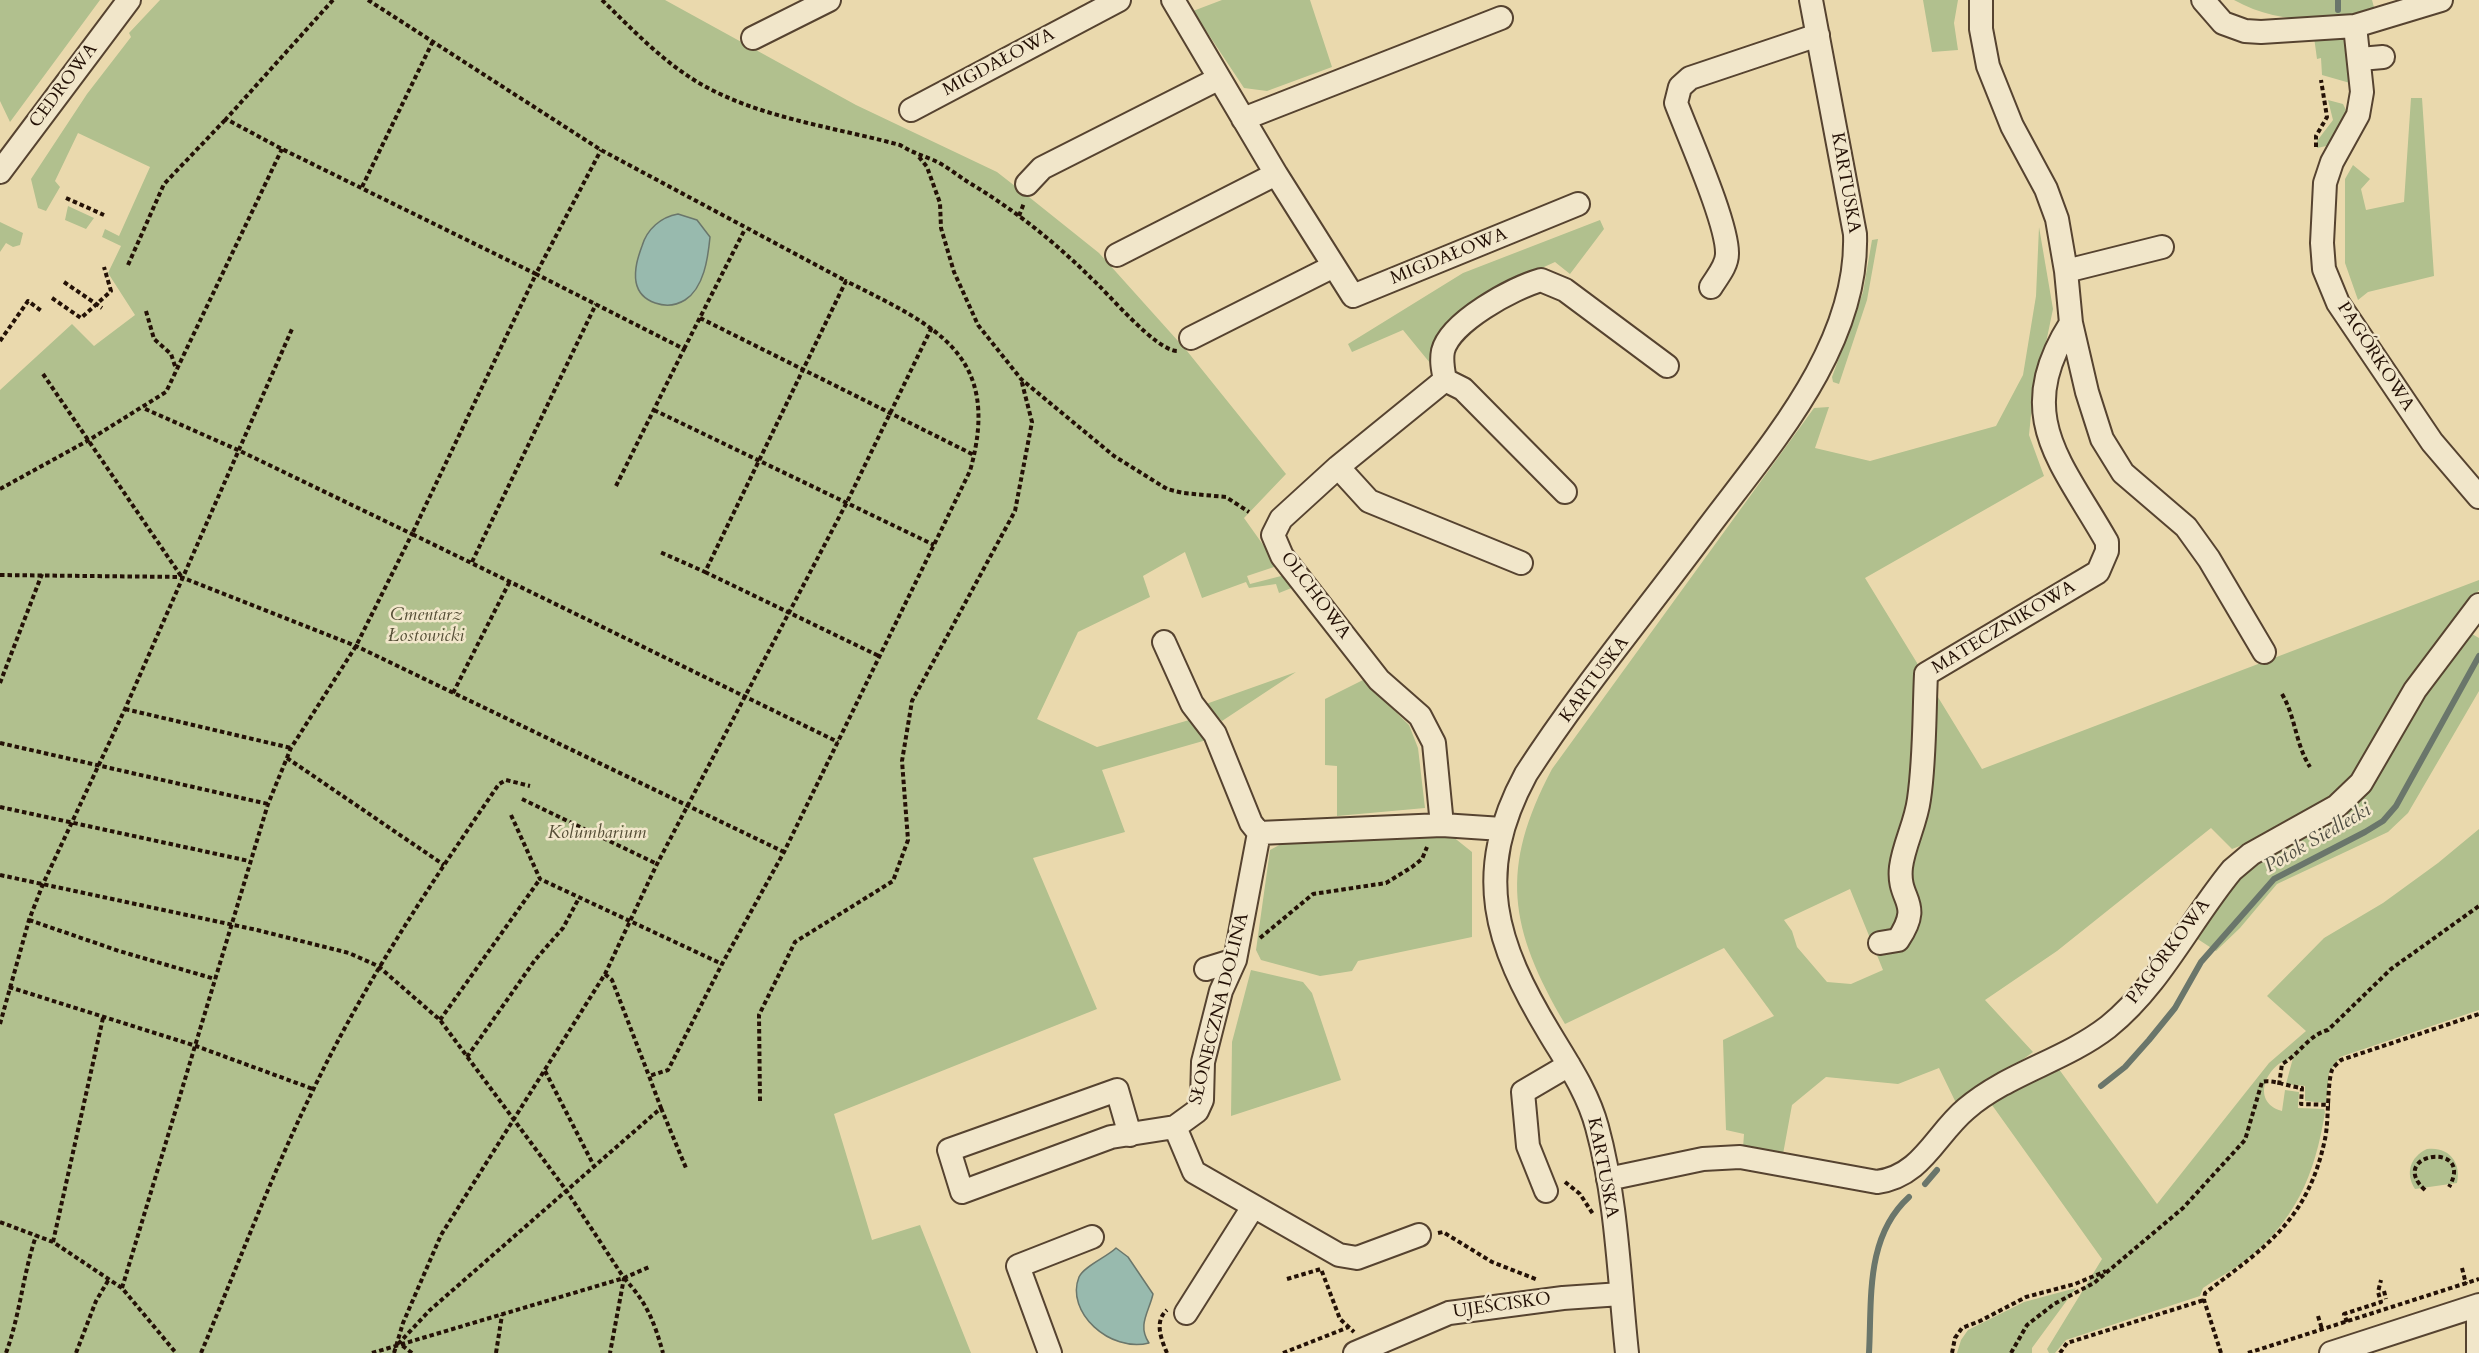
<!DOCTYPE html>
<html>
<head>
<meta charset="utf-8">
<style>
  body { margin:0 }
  canvas { display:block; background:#ead9ad }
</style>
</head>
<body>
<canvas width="2479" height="1353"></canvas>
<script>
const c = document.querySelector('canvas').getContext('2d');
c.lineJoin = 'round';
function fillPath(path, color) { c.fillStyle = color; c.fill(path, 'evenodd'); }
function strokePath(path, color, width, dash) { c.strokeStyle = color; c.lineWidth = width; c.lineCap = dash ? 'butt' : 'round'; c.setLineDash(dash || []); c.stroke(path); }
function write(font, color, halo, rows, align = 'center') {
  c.font = font + ' Cardo,serif'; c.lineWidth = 5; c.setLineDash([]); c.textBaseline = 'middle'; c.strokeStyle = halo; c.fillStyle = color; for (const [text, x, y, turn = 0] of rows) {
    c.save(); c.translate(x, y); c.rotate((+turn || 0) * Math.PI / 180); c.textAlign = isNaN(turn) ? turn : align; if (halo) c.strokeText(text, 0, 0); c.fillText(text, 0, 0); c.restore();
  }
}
const green = new Path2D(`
  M0,0H100L10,122L0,101Z
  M160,0H665L856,105L997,172L1029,197L1099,253L1187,351L1286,474L1244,518L1276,563L1274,567L1247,576L1250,584L1285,575L1294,587L1279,593L1276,584L1249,588L1246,582L1202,598L1185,552L1143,576L1150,597L1078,632L1037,719L1097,747L1196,718L1210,739L1102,770L1125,832L1033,858L1097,1009L834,1114L872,1240L920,1225L971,1353H0V390L72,324L94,346L135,315L108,273L121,246L102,237L105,229L119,236L150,167L78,133L55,181L60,187L46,211L38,208L31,179L87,94L131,37L129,33Z
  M1222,0H1310L1332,67L1267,91L1244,88L1193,11Z
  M1923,0H1958L1954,23L1958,50L1932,52Z
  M2234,0H2372L2375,11C2328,24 2277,24 2234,0Z
  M2337,36L2348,43L2350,83L2322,75L2321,58L2317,59L2314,37Z
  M2411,98H2422L2434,276L2368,292L2358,300L2345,263V179L2353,165L2370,179L2361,189L2366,210L2404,202Z
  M2328,100L2343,104L2349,116L2331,145L2317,148V141L2333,120Z
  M68,206L94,218L86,229L65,220Z
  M1600,220L1604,229L1570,274L1555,262L1491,291L1436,343L1430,363L1403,330L1352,352L1348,344L1463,273Z
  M0,222L23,233L20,245L13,247L6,243L0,252Z
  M2039,227L2053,309L2031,415L2029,435L2044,476L1865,578L1982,769L2479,580V590L2357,770L2335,796L2266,836L2232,849L2211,828L2057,951L1985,1000L2033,1052L1958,1107L1939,1068L1898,1084L1826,1077L1792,1105L1783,1154L1743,1148L1744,1134L1726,1130L1723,1040L1774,1016L1724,948L1565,1024C1509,928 1499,869 1552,769L1814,408L1829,407L1815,448L1870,461L1996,426L2023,375L2036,296ZM1850,889L1883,970L1851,984L1827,982L1797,947L1792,931L1784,920Z
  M1878,239L1867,300L1839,384L1833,382L1832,377L1863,292L1872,240Z
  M2472,634L2479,638V691L2408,813L2388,832L2277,884L2240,928L2216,951L2193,936L2217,901L2261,855L2343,808L2462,638Z
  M1296,672L1222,721L1206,704Z
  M1363,680L1409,725L1418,748L1425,808L1337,816V766L1325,765V699Z
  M2479,829V1010L2340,1057L2329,1073L2326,1103L2305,1101V1086L2286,1084L2293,1058C2267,1062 2249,1102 2282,1111L2285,1090L2299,1092L2298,1108L2324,1109L2325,1112C2315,1175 2295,1223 2242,1263C2230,1272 2216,1279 2203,1288L2200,1296L2066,1340L2055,1353H2049L2047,1349L2102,1259L1992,1105L2053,1061L2157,1204L2269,1063L2306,1031L2267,996L2324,938L2383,903L2438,863Z
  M1452,836L1472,852V937L1358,961L1352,971L1320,976L1261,960L1256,950L1270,850L1285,842Z
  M1251,970L1303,982L1312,993L1341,1080L1231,1116L1232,1042Z
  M2427,1149C2448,1146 2462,1162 2457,1183L2415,1189C2405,1173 2410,1157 2427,1149Z
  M2076,1288L2032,1348V1353H1957L1961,1340L1968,1330L2024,1302Z`);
const water = new Path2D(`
  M678,214L697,220L710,237C708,258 704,288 685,300C667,311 640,303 636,282C634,269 638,257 642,246C647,229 661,217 678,214Z
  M1116,1248L1128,1257L1153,1294C1149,1312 1137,1325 1149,1343C1110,1353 1065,1312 1079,1277C1084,1266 1107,1257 1116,1248Z`);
const stream = new Path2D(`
  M2338,10V0
  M2101,1086L2125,1067L2149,1040L2175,1008L2201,962L2274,879L2365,832L2383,821L2396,806L2479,656
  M1925,1184L1937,1170
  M1869,1353C1872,1299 1865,1237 1909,1197`);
const path = new Path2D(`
  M333,0L226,119L282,149L536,274L601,150
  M368,0L601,150L846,281
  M602,0C633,30 662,61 699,83C759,118 834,127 900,145C911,152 921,155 933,160C945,165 957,175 968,182C1013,209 1054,241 1091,278C1109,294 1155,350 1177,351
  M2316,147V136L2327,117L2321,80
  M919,157L927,167L940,203L941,228L954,272L978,325L1021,379L1114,456L1167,489L1183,493L1226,497L1249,512
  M362,187L432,43
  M66,198L104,215
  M1019,216L1024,203
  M128,265L164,184L226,119
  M64,282L102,308
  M52,298L81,318L111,291L104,267
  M146,311L154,339L171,354L176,369
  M700,318L974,455
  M0,341L28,301L43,312
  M684,349L745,229
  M43,374L181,576
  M654,410L934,545
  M616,486L684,349L536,274L412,534L838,742
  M0,489L89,440L166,392L282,149
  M472,562L596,304
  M705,572L881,657
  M0,575L181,577L356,646L784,852
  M0,683L42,574
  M453,693L510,581
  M2282,694C2296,718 2295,743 2310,767
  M125,709L291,748
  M0,743L268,804
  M287,758L444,865
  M522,799L657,864
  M0,807L249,861
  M511,815L540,879L722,964
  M0,875L257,930L349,953L378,966L440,1020L566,1190L624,1278L610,1353
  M29,920L119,951L215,979
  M1260,938L1313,894L1386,883L1412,867L1422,859L1427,847
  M605,974L612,980L649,1076
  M9,987L196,1046L313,1089
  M440,1020L540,879
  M0,1024L29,920L43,884L125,709L292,329
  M467,1057L535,960L563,928L579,898
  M545,1071L594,1166
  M2279,1085L2282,1064C2299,1055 2308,1035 2328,1030L2391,969L2479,906
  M760,1101L759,1015L795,942L893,881L908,840L902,761L912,701L1015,511L1032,422L1021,379
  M661,1108L686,1168
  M1565,1182L1580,1194L1593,1214
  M2425,1190C2385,1153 2476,1140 2449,1187
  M0,1222L53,1242L122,1288L176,1353
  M1438,1233L1443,1232L1492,1262L1538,1280
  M53,1242L103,1018
  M2462,1268L2466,1284
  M624,1278C647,1303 654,1321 663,1353
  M1287,1279L1321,1269L1340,1319L1354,1332
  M122,1288L268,804L291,748L356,646L412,534L238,450L143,408
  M2384,1291L2386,1299
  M2318,1316L2322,1329
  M2347,1322L2344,1314L2381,1302L2378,1292L2381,1280
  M6,1353C20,1315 23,1274 36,1236
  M76,1353L96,1301L109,1279
  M201,1353C238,1265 271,1176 313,1090C365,982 431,883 499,784L506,780L530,786
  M372,1353L624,1278L649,1267
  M394,1353L403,1323L441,1235L605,974L657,864L846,504L932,327
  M412,1353L399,1343L430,1310L661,1108L649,1076L668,1070L722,964L784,852L970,471C1003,354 935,326 846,281L705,572L660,552
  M496,1353L502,1315
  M1167,1353C1161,1339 1154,1321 1167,1310
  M1283,1353L1349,1327
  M1952,1353L1955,1338L1962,1328L1980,1321L2026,1297L2075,1284L2106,1271
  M2011,1353L2027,1325L2054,1304L2094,1283L2183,1208L2245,1140L2262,1082C2272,1079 2290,1087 2302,1088L2301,1104L2330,1105
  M2060,1353L2067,1343L2204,1300
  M2221,1353L2204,1300L2205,1293C2266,1247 2308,1220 2325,1139C2329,1121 2327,1084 2332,1070C2333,1067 2338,1063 2341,1060L2479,1014
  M2248,1353L2479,1279`);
const minor = new Path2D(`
  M1173,0L1276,174L1353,296L1578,204
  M1981,0V29L1988,66L2012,126L2046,189L2057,219L2066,271L2071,323L2087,392L2102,439L2123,473L2186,527L2209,559L2264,652
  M2203,0L2223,23L2245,31L2261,32L2355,26L2441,0
  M2355,26L2362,92L2358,115L2332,162L2325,183L2322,243L2324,269L2338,303L2432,442L2479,497
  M753,38L829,0
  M2360,59L2383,57
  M911,110L1119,0
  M1243,119L1501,18
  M0,172L129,0
  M1027,184L1042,168L1218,79
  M1117,255L1276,174
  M2066,271L2162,247
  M1711,287C1717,277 1727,266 1727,254C1728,224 1688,135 1676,103L1680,87L1690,78L1818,35
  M1191,338L1334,266
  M1338,467L1369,501L1521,563
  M1565,492L1463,389L1445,380C1443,370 1441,361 1443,351C1450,322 1513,288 1541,280L1565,290L1667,366
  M1164,642L1192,704L1215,734L1251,823L1259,833
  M1442,825L1434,743L1420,716L1379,680L1282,556L1273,535L1281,519L1338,467L1445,380
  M1880,943L1898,940C1924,901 1897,902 1901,867C1904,844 1916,823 1919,799C1925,758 1924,716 1926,674L2098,572L2107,551V542C2061,461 2012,416 2071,323
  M1206,969L1235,960
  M1130,1135L1117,1090L949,1150L962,1192L1111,1137L1175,1127
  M1608,1179L1703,1159L1740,1157L1877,1182C1922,1176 1935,1135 1966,1109C2008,1073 2064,1061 2108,1027C2161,984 2189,922 2232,870L2251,854L2337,806L2361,783L2415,690L2479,605
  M1546,1191L1528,1146L1523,1092L1569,1065
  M1419,1235L1357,1258L1339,1255L1194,1172L1175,1127L1197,1111L1202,1100L1203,1062L1221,991L1235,960L1259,833L1442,825L1502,829
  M2478,1306V1353
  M1186,1313L1253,1207
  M1050,1353L1018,1266L1092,1237
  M1355,1353L1449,1313L1563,1298L1621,1294
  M1627,1353C1619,1278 1617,1200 1597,1127C1588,1093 1568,1064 1550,1034C1495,943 1472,874 1526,774C1581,689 1647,610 1707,529C1770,445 1859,346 1855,234L1811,0
  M2331,1353L2479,1305`);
const streetNames = [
  ["MIGDAŁOWA",999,63,-28],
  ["CEDROWA",64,86,-53],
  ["KARTUSKA",1845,183,80],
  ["MIGDAŁOWA",1449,257,-22],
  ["PAGÓRKOWA",2375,357,57],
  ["OLCHOWA",1315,596,53],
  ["MATECZNIKOWA",2004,628,-31],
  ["KARTUSKA",1595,680,-53],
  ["PAGÓRKOWA",2169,952,-53],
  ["SŁONECZNA DOLINA",1220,1009,-76],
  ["KARTUSKA",1602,1168,79],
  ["UJEŚCISKO",1502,1306,-8]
];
const parkNames = [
  ["Cmentarz",426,616],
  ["Łostowicki",426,637],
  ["Kolumbarium",597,834]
];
const waterNames = [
  ["Potok Siedlecki",2318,839,-30]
];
fillPath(green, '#b1c08e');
fillPath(water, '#98baae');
strokePath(water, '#6a766b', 1.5);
strokePath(stream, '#6a766b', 6);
strokePath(minor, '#564330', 26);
strokePath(path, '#241106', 4, [4.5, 3]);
strokePath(minor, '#f1e6ca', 22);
write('18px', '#241106', '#f1e6ca', streetNames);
write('italic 18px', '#554e36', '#f1e6ca', parkNames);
write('italic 20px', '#4d4c41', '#f1e6ca', waterNames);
</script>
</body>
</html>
